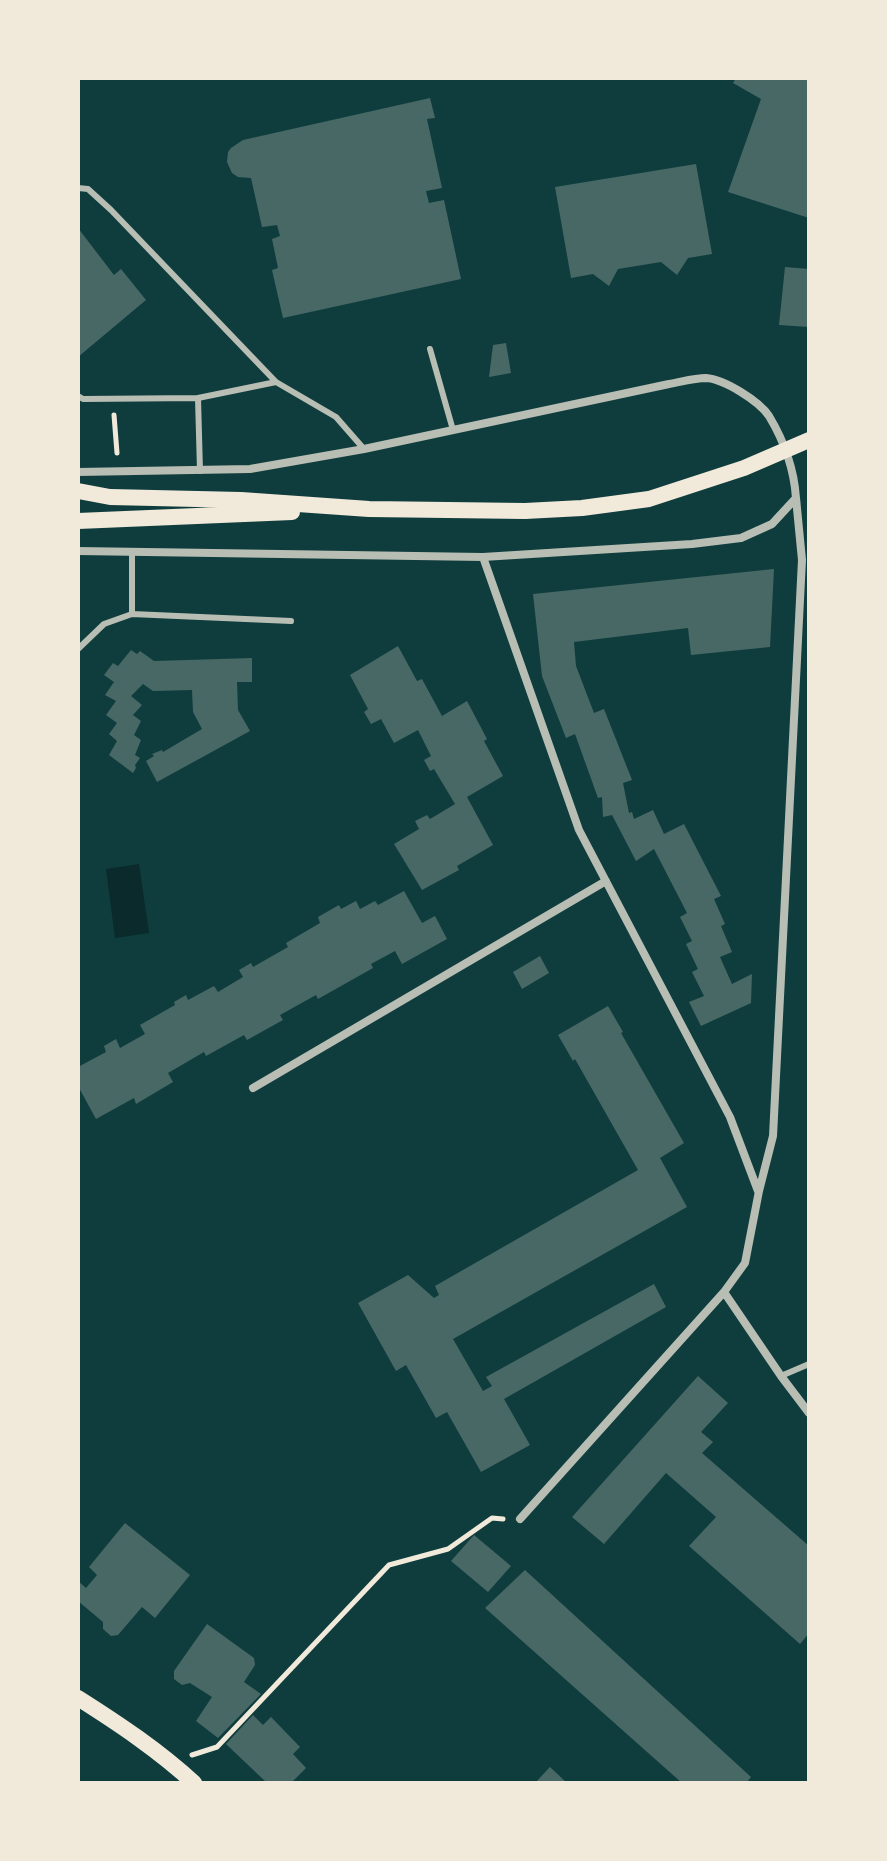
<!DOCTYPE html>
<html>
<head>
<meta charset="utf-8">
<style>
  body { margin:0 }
  #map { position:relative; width:887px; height:1861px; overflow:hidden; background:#0f3d3e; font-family:"Sofia Sans Condensed",sans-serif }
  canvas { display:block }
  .frame { position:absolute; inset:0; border:80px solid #f1e9da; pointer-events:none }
</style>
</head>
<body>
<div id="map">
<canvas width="887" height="1861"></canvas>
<div class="frame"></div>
</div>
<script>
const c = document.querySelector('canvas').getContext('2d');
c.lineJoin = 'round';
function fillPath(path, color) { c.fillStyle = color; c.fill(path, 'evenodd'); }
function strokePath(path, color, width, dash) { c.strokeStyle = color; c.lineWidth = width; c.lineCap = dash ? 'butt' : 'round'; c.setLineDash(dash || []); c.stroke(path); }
const water = new Path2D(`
  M139,864L149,933L115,938L106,869Z`);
const building = new Path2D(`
  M736,78H809V218L728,192L761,99L733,83Z
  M430,98L435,118L427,119L442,188L426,191L429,203L444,200L461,279L283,318L272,270L278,268L272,239L280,236L277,225L262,227L251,178L238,177L232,173L227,162L228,152L231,148L243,140Z
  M696,164L712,254L688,258L677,275L661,262L618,269L609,286L593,274L571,278L555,187Z
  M78,228L114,275L121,269L146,300L78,357Z
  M785,267L809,269V327L779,325Z
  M506,343L511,373L489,377L493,345Z
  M774,569L770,647L691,655L688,628L574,642L576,666L594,713L604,709L632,780L623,783L629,813L632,812L634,819L653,810L664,834L684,824L721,896L714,899L725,924L721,926L732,952L720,957L732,984L752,974L751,1003L701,1026L689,1002L704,996L692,972L698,969L686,944L692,941L680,917L687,913L654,849L636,861L612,815L603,817L602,797L598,798L575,734L566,738L542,676L533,594Z
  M398,646L417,681L422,679L442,716L467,701L487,739L484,741L503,776L467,797L493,845L457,866L459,870L422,890L394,844L419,829L415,821L427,815L430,819L455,804L434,769L430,771L424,760L431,756L418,730L394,743L381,719L371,724L364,712L368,709L350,675Z
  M131,650L137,654L140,651L154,661L252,658V682H237L238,710L250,731L157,782L146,761L154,756L152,754L162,750L163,752L202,729L193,712L192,690L153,691L143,684L131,696L142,705L133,715L141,721L134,735L141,740L135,755L140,758L135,765L136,768L133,773L109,755L117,741L109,734L117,723L106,715L116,701L105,695L114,682L104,675L113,663L118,666Z
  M404,891L422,923L435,916L447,939L402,964L395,951L371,964L373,968L318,999L316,995L280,1015L283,1020L247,1040L244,1035L206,1056L204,1052L168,1073L173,1082L136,1104L134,1098L96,1119L78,1086V1067L106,1052L104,1046L116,1039L120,1048L145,1034L140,1025L175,1005L174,1002L186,995L188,1000L214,986L218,992L243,977L239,970L251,963L253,967L288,947L286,943L320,923L318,917L339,905L341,909L356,901L360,909L375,901L378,905Z
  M540,956L549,973L522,989L513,972Z
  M608,1006L623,1032L621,1033L684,1143L660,1158L687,1207L453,1339L483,1391L492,1386L486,1377L654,1284L666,1307L504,1399L530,1445L481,1472L447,1412L436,1418L406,1365L396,1371L358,1303L408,1275L434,1298L439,1295L435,1286L638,1170L575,1059L573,1061L558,1035Z
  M698,1376L728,1403L701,1432L713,1442L702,1453L809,1546V1633L800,1644L689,1546L716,1517L666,1473L604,1544L572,1517Z
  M125,1523L190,1575L155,1618L142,1607L118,1635L111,1636L103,1629V1622L78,1601V1581L86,1588L97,1575L89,1567Z
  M474,1535L511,1566L488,1592L451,1561Z
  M525,1570L751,1777L746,1783H682L485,1608Z
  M207,1624L254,1658L255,1665L244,1682L261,1694L218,1738L196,1721L212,1697L190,1683L182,1685L174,1679V1671Z
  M253,1715L263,1725L271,1717L300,1747L293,1754L306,1768L291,1783H267L226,1744Z
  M550,1767L567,1783H535Z`);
const path = new Path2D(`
  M114,415L117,453
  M192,1755L217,1747L389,1565L448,1549L492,1518L503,1519`);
const service = new Path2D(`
  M78,188L88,189L111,210L276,382L336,417L364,449
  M430,349L453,430
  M78,396L83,399L198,398L200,471
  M198,398L276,382
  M132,552V614L291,621
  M78,649L104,624L132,614
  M781,1376L809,1364`);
const minor = new Path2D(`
  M78,472L250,469L364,449L669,384C681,382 694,378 706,378C724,379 759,401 769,416C784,441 794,469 796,498L772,524L741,538L692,544L483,557L78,551
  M796,498L802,560L773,1136L759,1191L745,1263L724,1292L781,1376L809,1413
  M483,557L579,830L730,1117L758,1191
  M253,1088L606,881
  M520,1519L724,1292`);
const secondary = new Path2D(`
  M78,491L110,497L241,500L369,509L525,511L582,508L649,499L744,468L809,440
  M78,521L292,512
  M78,1698C119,1724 158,1750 194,1783`);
fillPath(water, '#0a2a2b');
fillPath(building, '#486865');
strokePath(path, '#f1e9da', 5);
strokePath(service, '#b8beb3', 6);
strokePath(minor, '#b8beb3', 8);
strokePath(secondary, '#f1e9da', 16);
</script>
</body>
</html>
